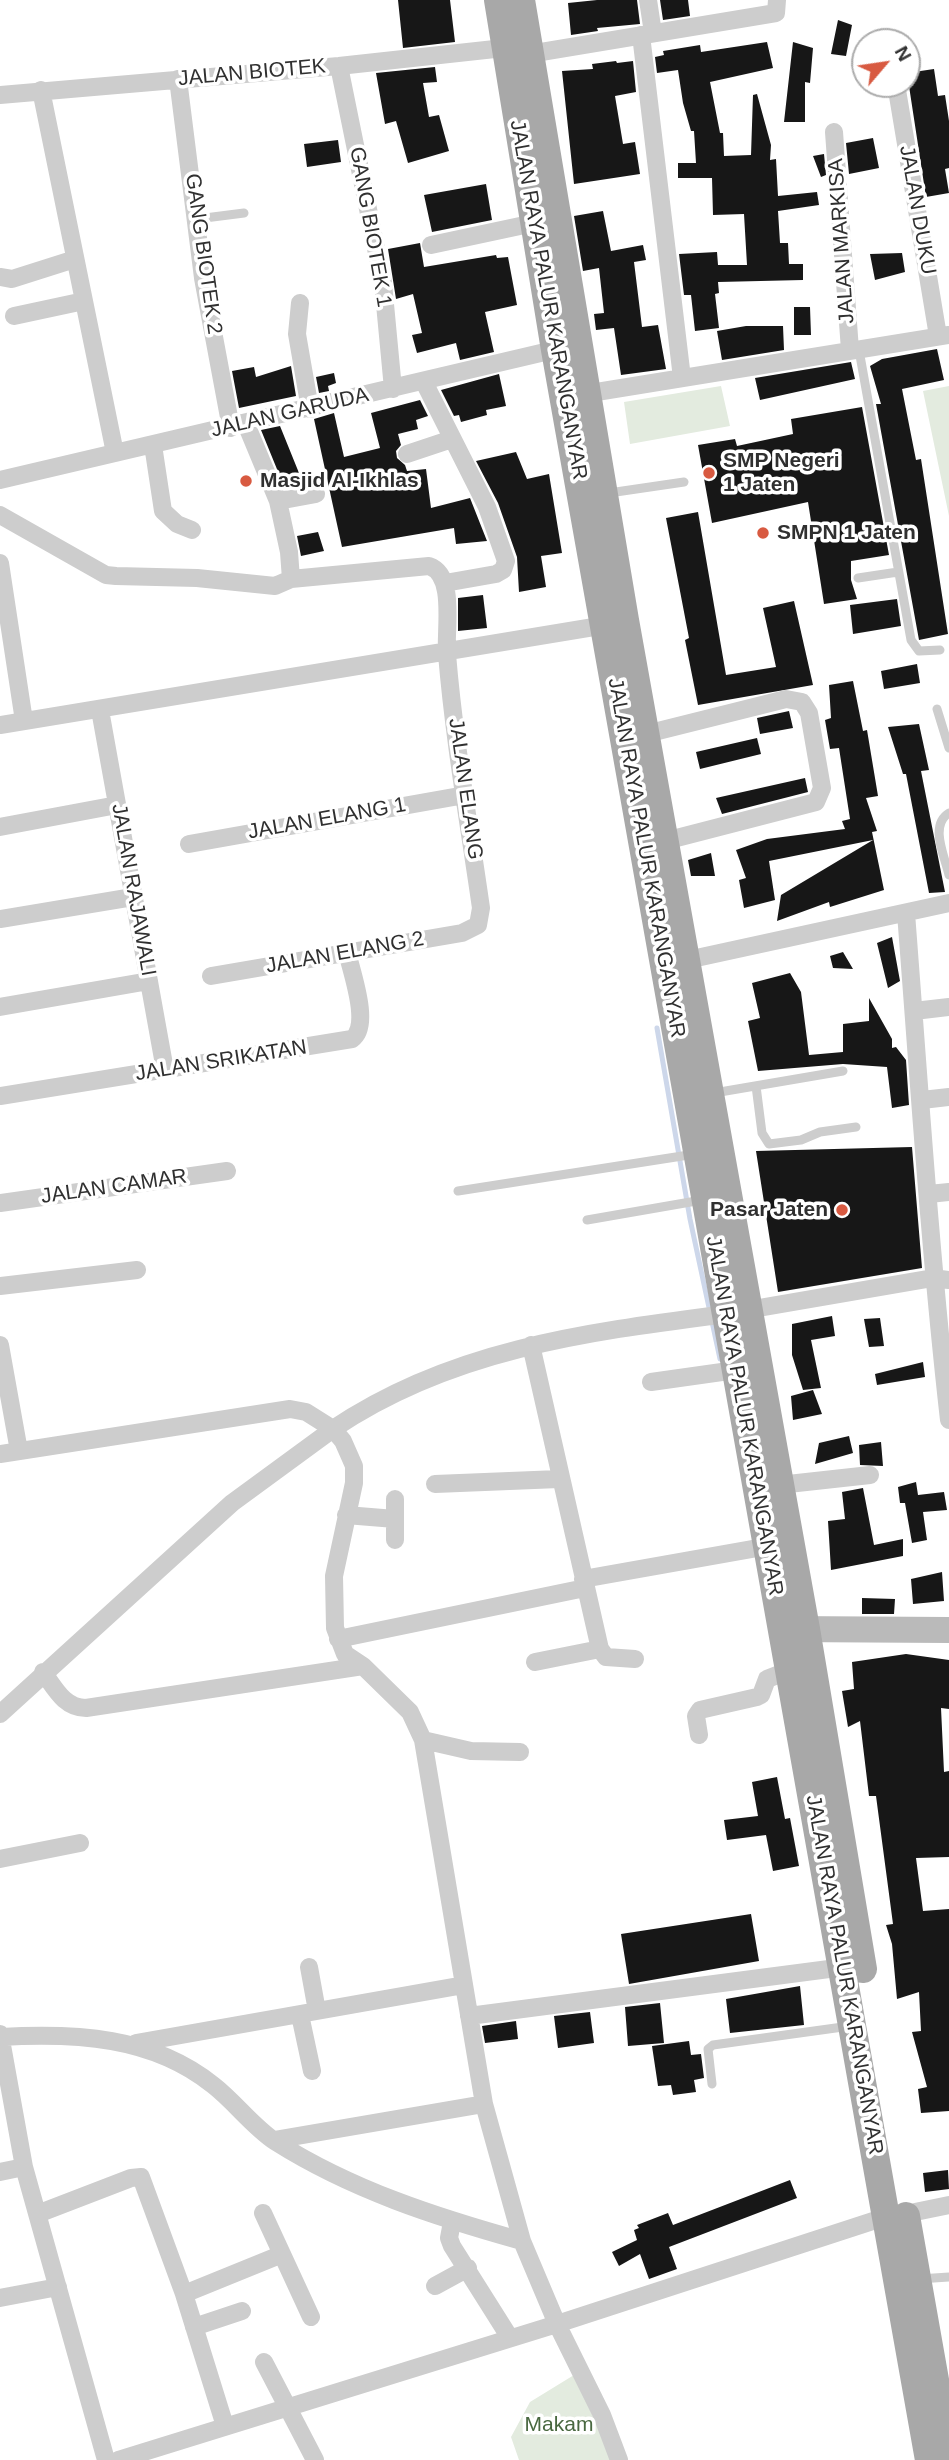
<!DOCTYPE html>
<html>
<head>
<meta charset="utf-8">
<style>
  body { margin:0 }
  #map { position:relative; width:949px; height:2460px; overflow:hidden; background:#fff; font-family:Helvetica,sans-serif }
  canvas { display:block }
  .north { position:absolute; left:851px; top:28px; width:70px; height:70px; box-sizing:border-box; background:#fff; border:2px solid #acacac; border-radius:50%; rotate:61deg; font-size:19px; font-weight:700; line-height:28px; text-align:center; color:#303030 }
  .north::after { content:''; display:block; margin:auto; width:24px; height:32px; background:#d85a41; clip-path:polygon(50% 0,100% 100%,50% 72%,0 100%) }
</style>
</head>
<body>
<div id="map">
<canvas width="949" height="2460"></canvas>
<div class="north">N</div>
</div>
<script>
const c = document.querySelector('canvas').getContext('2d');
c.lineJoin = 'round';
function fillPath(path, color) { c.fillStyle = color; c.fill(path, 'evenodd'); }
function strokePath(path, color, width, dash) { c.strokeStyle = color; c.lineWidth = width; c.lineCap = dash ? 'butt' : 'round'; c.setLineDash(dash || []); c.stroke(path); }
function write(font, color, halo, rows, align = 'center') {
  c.font = font + ' Helvetica,sans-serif'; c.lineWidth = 7; c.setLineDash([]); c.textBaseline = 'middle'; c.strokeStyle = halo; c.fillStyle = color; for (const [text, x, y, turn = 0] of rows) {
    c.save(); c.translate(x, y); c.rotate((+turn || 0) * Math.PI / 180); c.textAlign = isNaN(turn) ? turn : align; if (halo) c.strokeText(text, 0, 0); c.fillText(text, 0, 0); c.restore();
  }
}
const green = new Path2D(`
  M721,386L730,426L630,444L624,402Z
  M949,386V516L923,391Z
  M574,2375L613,2460H519L511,2437L530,2402Z`);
const stream = new Path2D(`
  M657,1028L690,1219L720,1359`);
const building = new Path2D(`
  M398,0H450L455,42L403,48Z
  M597,0H637L640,24L597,28L598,31L571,35L568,3Z
  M660,0H688L690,16L663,20Z
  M838,20L852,25L846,56L831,54Z
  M767,42L773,68L710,82L720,133H723L724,156L751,155L753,95L757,94L771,145L770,160L776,159L778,196L817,192L819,205L778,211L780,243H788L789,264H803V280L718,282L719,293L715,294L719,328L695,331L691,295H684L679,254L717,252L718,265H747L744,214L713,215L712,178H678V163H696L694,131H691L683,103L678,70L657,73L655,57L664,55L663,51L700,45L701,52Z
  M793,42L813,48L810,83L805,82V122H784Z
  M616,61L617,63L633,61L636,92L615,96L623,144L635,142L640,174L574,184L562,71L593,69L592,64Z
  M435,67L437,82L423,83L429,117L439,115L449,151L408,163L396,121L385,124L376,73Z
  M934,69L938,96L945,95L949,121V168L945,169L949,193L926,197L907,73Z
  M873,138L879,168L849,174L846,143Z
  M338,140L341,162L307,167L304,144Z
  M824,154L826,175L821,177L813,156Z
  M486,184L492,220L432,232L424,195Z
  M603,211L611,251L643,245L646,260L634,262L642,327L658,325L666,369L621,375L614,328L596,330L594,314L604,313L599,268L583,271L574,216Z
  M420,243L424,267L496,255L497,258L508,257L517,305L485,312L494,352L460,360L456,343L417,353L412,335L422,333L413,294L396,299L388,249Z
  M902,253L905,272L875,280L870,254Z
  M794,307H810L811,335H794Z
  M746,326H783L784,350L722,360L717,331Z
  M937,349L944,380L902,389L916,460L921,459L948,634L919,640L876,404H881L870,366L882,359Z
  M851,362L855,379L760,400L755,378Z
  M291,366L296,396L239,408L232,371L254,367L256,377Z
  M334,373L336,383L328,386L329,391L319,393L316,377Z
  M499,374L506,406L486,410L487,415L461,422L459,415L454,416L441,390Z
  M420,400L428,416L416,420L418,429L398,434L401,445L396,451L397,458L405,465L407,471L426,469L431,508L470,498L487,541L456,544L454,528L342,547L314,419L334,413L344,457L380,448L371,413Z
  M862,407L889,555L851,561V580L857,599L824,604L808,502L712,523L698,445L735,439L737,446L793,434L791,419Z
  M280,426L299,473L281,479L261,430Z
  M516,452L527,479L549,474L562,553L541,556L546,587L519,592L517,557L498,503L476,461Z
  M698,512L726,675L776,667L763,608L794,601L813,685L698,705L685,640L689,638L666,518Z
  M318,532L324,551L301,556L297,536Z
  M483,595L487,628L458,631V598Z
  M897,599L901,626L853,634L850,605Z
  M917,664L920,683L884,689L881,671Z
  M853,681L863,731L867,730L878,796L866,798L877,831L872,832L884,890L830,907L829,902L777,921L781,895L873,840L769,861L775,900L744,908L739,880L746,878L736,850L767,839L845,829L842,821L850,819L839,748L830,749L825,720L831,718L829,685Z
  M789,711L793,728L760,734L757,718Z
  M919,724L929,770L921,771L945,892L929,893L906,774H903L888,727Z
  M757,738L761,754L700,769L696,752Z
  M805,778L808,792L722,814L716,798Z
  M711,853L715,876H691L688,860Z
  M892,937L900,981L888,988L877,943Z
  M843,952L853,969L833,968L830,956Z
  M790,973L801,992L809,1055L843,1052V1024L869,1021V998L892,1039V1048L896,1047L906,1060L909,1105L892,1108L887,1067L843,1064L758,1071L748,1021L760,1018L752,983Z
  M912,1147L922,1268L778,1292L756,1151Z
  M832,1316L835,1336L811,1340L821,1388L803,1390L792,1355V1324Z
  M880,1318L884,1346L869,1347L864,1319Z
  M923,1362L925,1377L877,1385L875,1374Z
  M813,1390L822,1414L793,1420L791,1396Z
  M849,1436L853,1453L815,1464L819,1443Z
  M881,1442L883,1466L860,1465L859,1445Z
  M916,1482L918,1495L944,1492L947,1510L923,1512L927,1540L912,1543L905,1503H900L898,1487Z
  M863,1488L874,1545L903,1539V1556L831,1570L828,1521L845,1519L842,1492Z
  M942,1572L944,1601L913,1604L911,1579Z
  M862,1598L895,1599L894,1614H862Z
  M906,1654L949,1660V1709L941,1708L944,1772L949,1771V1857L916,1858L923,1911L949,1909V2111L921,2113L918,2089L927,2087L912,2032L921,2031L919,1992L897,1999L892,1944L886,1925L893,1924L876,1796H869L860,1721L848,1727L842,1691L854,1689L852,1662Z
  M777,1777L785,1819L790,1818L799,1866L773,1871L766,1835L727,1840L724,1820L758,1816L752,1782Z
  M751,1914L759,1961L629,1984L621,1934Z
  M800,1986L804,2025L730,2033L726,1999Z
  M660,2003L664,2043L628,2046L625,2007Z
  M590,2012L594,2043L558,2048L554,2016Z
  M516,2021L518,2039L485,2043L482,2026Z
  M689,2041L691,2055L701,2054L704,2078L694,2080L696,2092L673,2095L671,2085L658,2086L652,2046Z
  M948,2170L949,2189L925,2192L923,2173Z
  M790,2180L797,2198L669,2247L677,2269L649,2279L640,2254L619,2266L612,2252L637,2240L634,2230L639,2228L637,2225L668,2213L673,2225Z`);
const lane = new Path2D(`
  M197,219L244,213
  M859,350L911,640L919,651L940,650
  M609,493L684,482
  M858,578L898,572
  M937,709L949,748
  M949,813C929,825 945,857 949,875
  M756,1086L762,1133L769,1144L801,1140L820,1132L856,1127
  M714,1093L843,1071
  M458,1191L695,1154
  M587,1220L702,1200
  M712,2084L708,2049L713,2045L850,2026
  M919,2279L949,2277`);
const street = new Path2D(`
  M648,0L653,33
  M641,35L682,378
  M529,54L776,13L777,0
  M339,66L383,283L393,389
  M178,79L203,278L231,428
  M896,84L938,336
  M41,90L115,453
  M0,95L339,66L504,48
  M834,132L850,350
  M431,245L534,223
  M0,277L12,279L75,259
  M300,303L297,334L310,409
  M14,316L84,301
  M424,382L487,507L506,561L503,570L496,574L445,583
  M578,395L949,335
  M246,424L278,501L289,552L291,579
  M153,445L163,511L177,524L192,530
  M407,454L452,439
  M0,480L562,348
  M278,501L316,494
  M0,515L106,575L116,576L197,578L275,586L291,579L429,566C456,575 445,629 447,654C454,739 469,824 481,908L478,925L462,933L211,976
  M0,563L24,721
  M100,710L165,1070
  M0,725L612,624
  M646,734L786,699L802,702L809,713L822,788L816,802L665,841
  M0,827L117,805
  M189,844L465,795
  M906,913C919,1082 930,1252 949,1420
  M0,919L133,897
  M678,962L949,903
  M0,1007L149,981
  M914,1011L949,1007
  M0,1096L352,1039C371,1026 352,974 347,952
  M922,1100L949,1097
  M929,1194L949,1192
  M0,1203L227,1171
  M0,1286L137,1270
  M747,1310L933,1278L949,1280
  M0,1345L19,1451
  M531,1345L600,1649L606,1657L635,1659
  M651,1382L736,1370
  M0,1454L290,1409L306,1412L333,1429C451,1349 588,1332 726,1314
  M435,1484L559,1479
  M779,1485L870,1475
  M346,1515L395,1519
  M395,1540V1499
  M583,1579L769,1546
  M338,1639L585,1588
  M535,1662L600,1649
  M43,1672C55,1688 64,1708 86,1708L363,1666
  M0,1714L232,1503L333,1429L343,1441L354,1466V1483L334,1576L335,1628L345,1654L363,1666L410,1712L423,1740L484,2104
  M699,1735L696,1716L700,1710L757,1697L761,1695L767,1679L790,1670
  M423,1740L471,1751L520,1752
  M0,1859L80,1843
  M309,1967L317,2011
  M300,2015L312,2071
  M469,2016L852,1966
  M0,2034L24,2167L106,2460
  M1,2037C75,2033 152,2036 213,2085C235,2102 253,2127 276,2142C352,2190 436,2217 522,2241
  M136,2043L464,1985
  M274,2140L484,2104L522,2241L557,2324L876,2220L949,2205
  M0,2172L24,2167
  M40,2213L131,2178L141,2177L184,2294L225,2426
  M263,2213L311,2317
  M452,2222L449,2238L452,2246L510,2338
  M435,2286L468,2268
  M184,2294L280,2255
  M0,2298L58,2287
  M194,2327L242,2311
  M264,2362L315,2460
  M118,2460L557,2324L602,2415L619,2460`);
const secondary = new Path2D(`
  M786,1629L949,1630`);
const primary = new Path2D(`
  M498,0L555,350L929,2460
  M521,0L625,620L806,1629L863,1969
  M906,2216L949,2459`);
const markers = [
  [709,473,7,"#d85a41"],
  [246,481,7,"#d85a41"],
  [763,533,7,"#d85a41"],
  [842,1210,7,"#d85a41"]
];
const streetNames = [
  ["JALAN BIOTEK",252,73,-5],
  ["JALAN DUKU",917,210,80],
  ["GANG BIOTEK 1",370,227,80],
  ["JALAN MARKISA",842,241,-94],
  ["GANG BIOTEK 2",203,254,82],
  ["JALAN RAYA PALUR KARANGANYAR",548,300,80],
  ["JALAN GARUDA",290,413,-13],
  ["JALAN ELANG",465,789,82],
  ["JALAN ELANG 1",327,819,-10],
  ["JALAN RAYA PALUR KARANGANYAR",646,858,80],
  ["JALAN RAJAWALI",133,890,80],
  ["JALAN ELANG 2",345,953,-10],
  ["JALAN SRIKATAN",221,1061,-9],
  ["JALAN CAMAR",114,1187,-8],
  ["JALAN RAYA PALUR KARANGANYAR",744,1416,80],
  ["JALAN RAYA PALUR KARANGANYAR",844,1975,80]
];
const poiNames = [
  ["SMP Negeri",723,461],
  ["1 Jaten",723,485],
  ["Masjid Al-Ikhlas",260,481],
  ["SMPN 1 Jaten",777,533],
  ["Pasar Jaten",828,1210,"right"]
];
const parkNames = [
  ["Makam",559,2425]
];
fillPath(green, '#e3ebdf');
strokePath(stream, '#cdd7ea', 5);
fillPath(building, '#171717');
strokePath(lane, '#cdcdcd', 9);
strokePath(street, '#cdcdcd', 18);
strokePath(secondary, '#bababa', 26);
strokePath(primary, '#a8a8a8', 28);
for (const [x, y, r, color] of markers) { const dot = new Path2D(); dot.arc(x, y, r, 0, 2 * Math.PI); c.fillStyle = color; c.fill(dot); strokePath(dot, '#fff', 2.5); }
write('21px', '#303030', '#fff', streetNames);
write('bold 21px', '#303030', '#fff', poiNames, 'left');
write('21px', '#496840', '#fff', parkNames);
</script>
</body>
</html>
